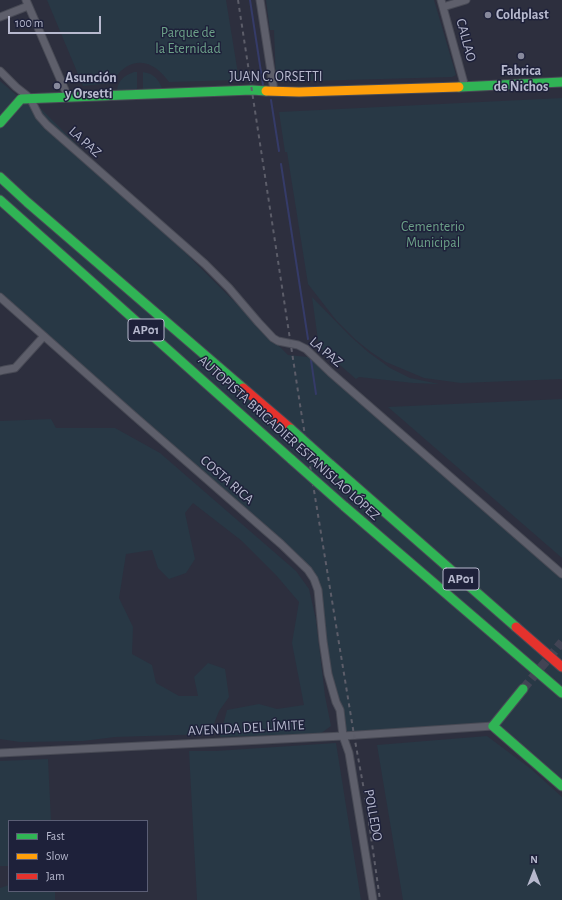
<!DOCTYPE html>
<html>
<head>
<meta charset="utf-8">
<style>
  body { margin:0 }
  #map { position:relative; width:562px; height:900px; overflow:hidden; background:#2d2f3e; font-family:"Alegreya Sans",sans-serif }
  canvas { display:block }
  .legend { position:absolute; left:8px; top:820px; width:140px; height:72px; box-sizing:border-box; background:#1e213a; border:1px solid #5b5e75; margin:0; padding:5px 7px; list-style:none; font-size:12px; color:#b7b9ce }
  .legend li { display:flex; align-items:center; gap:8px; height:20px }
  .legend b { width:20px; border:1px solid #5b5e75 }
  .north { position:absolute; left:514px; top:852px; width:40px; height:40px; -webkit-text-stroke:3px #1e213a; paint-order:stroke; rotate:0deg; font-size:11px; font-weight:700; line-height:16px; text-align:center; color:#b7b9ce }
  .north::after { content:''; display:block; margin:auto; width:14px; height:18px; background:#b7b9ce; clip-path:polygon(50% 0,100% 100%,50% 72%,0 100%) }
  .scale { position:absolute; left:8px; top:16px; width:93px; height:18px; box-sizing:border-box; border:2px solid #b7b9ce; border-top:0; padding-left:5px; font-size:12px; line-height:14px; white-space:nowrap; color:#b7b9ce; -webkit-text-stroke:3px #1e213a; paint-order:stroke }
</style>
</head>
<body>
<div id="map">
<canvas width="562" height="900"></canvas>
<ul class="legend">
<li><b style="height:5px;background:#30b455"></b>Fast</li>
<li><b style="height:5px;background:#ff9f0a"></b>Slow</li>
<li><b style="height:5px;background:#e5322d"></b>Jam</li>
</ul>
<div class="north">N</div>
<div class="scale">100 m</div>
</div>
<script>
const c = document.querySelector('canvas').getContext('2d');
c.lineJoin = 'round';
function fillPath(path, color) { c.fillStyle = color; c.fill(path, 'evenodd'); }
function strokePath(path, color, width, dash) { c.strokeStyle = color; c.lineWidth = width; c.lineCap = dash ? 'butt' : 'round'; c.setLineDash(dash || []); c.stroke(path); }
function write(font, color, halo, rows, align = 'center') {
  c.font = font + ' "Alegreya Sans",sans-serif'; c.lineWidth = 3; c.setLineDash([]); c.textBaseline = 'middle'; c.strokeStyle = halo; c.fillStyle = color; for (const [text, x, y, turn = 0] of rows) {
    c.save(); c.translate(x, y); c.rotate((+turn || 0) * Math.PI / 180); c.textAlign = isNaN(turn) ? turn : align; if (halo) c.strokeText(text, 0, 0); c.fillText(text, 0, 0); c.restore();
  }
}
const green = new Path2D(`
  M47,0H226L239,80L169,82C159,68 144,56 126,67C124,69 121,70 119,73C116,76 113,80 111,83L83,86Z
  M266,0H434L456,75L452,77L276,82L274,30H270Z
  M134,72H137V90L117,91C118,80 124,76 134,72Z
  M143,72C155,74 158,79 163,90H143Z
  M0,81L21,99L30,98L288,355L308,357L330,372L562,574V786L493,726L343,736L328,674L318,590L308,570L0,297Z
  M562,98V379L461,383L424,378L386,362L371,352L356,340L336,320L308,284L287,152H285L279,112Z
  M312,297L350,336L368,352L390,368L410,378L439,384L413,383L359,377L356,379L319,347Z
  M562,399V558L388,407Z
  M51,419L56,428H115L160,453L296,571L309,589L316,620L325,696L331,726L320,734L220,737L227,710L259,704L277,709L304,705L292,643L299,602L276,575L242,541L193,503L185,513L195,559L186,573L169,579L158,568L152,550L126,554L119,598L133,627L132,654L152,665L156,683L179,696H198L194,677L208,663L225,669L229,697L219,711L210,734L115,737L83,741L20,742L0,739V421Z
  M487,736L531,769L562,797V900H403L377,745Z
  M336,743L361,900H197L189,751H216Z
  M48,759L51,821H9V866H0V761Z
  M9,885V891H55V900H0V888Z`);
const stream = new Path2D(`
  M250,0L263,85
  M271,100L279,151
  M281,164L308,339
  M311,360L316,394`);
const secondaryTunnel = new Path2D(`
  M523,689L562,642`);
const street = new Path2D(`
  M26,0L68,97
  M260,0L274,91
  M441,0L465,87
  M443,7L466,0
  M0,17L28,6
  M0,71L16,87L30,98L39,116L47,125L205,264L229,288L258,322L273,338L278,341L298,345L306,349L330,372L562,574
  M0,297L133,415L281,544L308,570L314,579L318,590L323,641L328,674L336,702L340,710L343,736L349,753L373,900
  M0,371L4,370L15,368L44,336
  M0,753L343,736L493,726`);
const fast = new Path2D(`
  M459,87L562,82
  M0,123L21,99L252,90L266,91
  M0,177L27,202L243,388
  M0,200L292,460
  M330,464L516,627
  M344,506L562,693
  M523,689L493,726L562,786`);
const slow = new Path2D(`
  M266,91L299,92L459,87`);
const jam = new Path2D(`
  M243,388L291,429
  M516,627L562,667`);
const rail = new Path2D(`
  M238,0L301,411L354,735L366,801L380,900`);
const fastBridge = new Path2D(`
  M291,429L330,464
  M292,460L344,506`);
const markers = [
  [488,15,4,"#87899c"],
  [521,56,4,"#87899c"],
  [57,86,4,"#87899c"]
];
const shields = [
  [146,330,36],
  [461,579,36]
];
const shieldNames = [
  ["AP01",146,330],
  ["AP01",461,579]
];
const poiNames = [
  ["Coldplast",496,15],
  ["Fabrica",521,71,"center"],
  ["de Nichos",521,87,"center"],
  ["Asunción",65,78],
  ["y Orsetti",65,94]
];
const parkNames = [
  ["Parque de",188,33],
  ["la Eternidad",188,49],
  ["Cementerio",433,227],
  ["Municipal",433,243]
];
const streetNames = [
  ["CALLAO",466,40,75],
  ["JUAN C. ORSETTI",276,77],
  ["LA PAZ",85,142,42],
  ["LA PAZ",326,352,40],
  ["AUTOPISTA BRIGADIER ESTANISLAO LÓPEZ",289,438,42],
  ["COSTA RICA",227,480,41],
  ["AVENIDA DEL LÍMITE",246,728,-3],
  ["POLLEDO",373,815,80]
];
fillPath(green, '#283845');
strokePath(stream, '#353b68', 2);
strokePath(secondaryTunnel, '#424454', 9, [9, 4.5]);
strokePath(street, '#484a55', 9);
strokePath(fast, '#484a55', 11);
strokePath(slow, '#484a55', 11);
strokePath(jam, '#484a55', 11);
strokePath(street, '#5e5f6b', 7);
strokePath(fast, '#30b455', 9);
strokePath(slow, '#ff9f0a', 9);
strokePath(jam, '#e5322d', 9);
strokePath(rail, '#5c5d69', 2, [4, 4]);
strokePath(fastBridge, '#4a4b59', 11, []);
strokePath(fastBridge, '#30b455', 9);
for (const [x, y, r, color] of markers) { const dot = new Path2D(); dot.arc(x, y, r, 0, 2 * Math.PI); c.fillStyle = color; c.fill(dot); strokePath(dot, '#1e213a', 1.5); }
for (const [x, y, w] of shields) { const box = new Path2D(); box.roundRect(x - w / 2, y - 11, w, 22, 3); c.fillStyle = '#1e213a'; c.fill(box); strokePath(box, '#b7b9ce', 1); }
write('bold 13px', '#b7b9ce', null, shieldNames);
write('bold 14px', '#b7b9ce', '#1e213a', poiNames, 'left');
write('14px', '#6ca188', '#1e213a', parkNames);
write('14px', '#b7b9ce', '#1e213a', streetNames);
</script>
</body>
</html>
